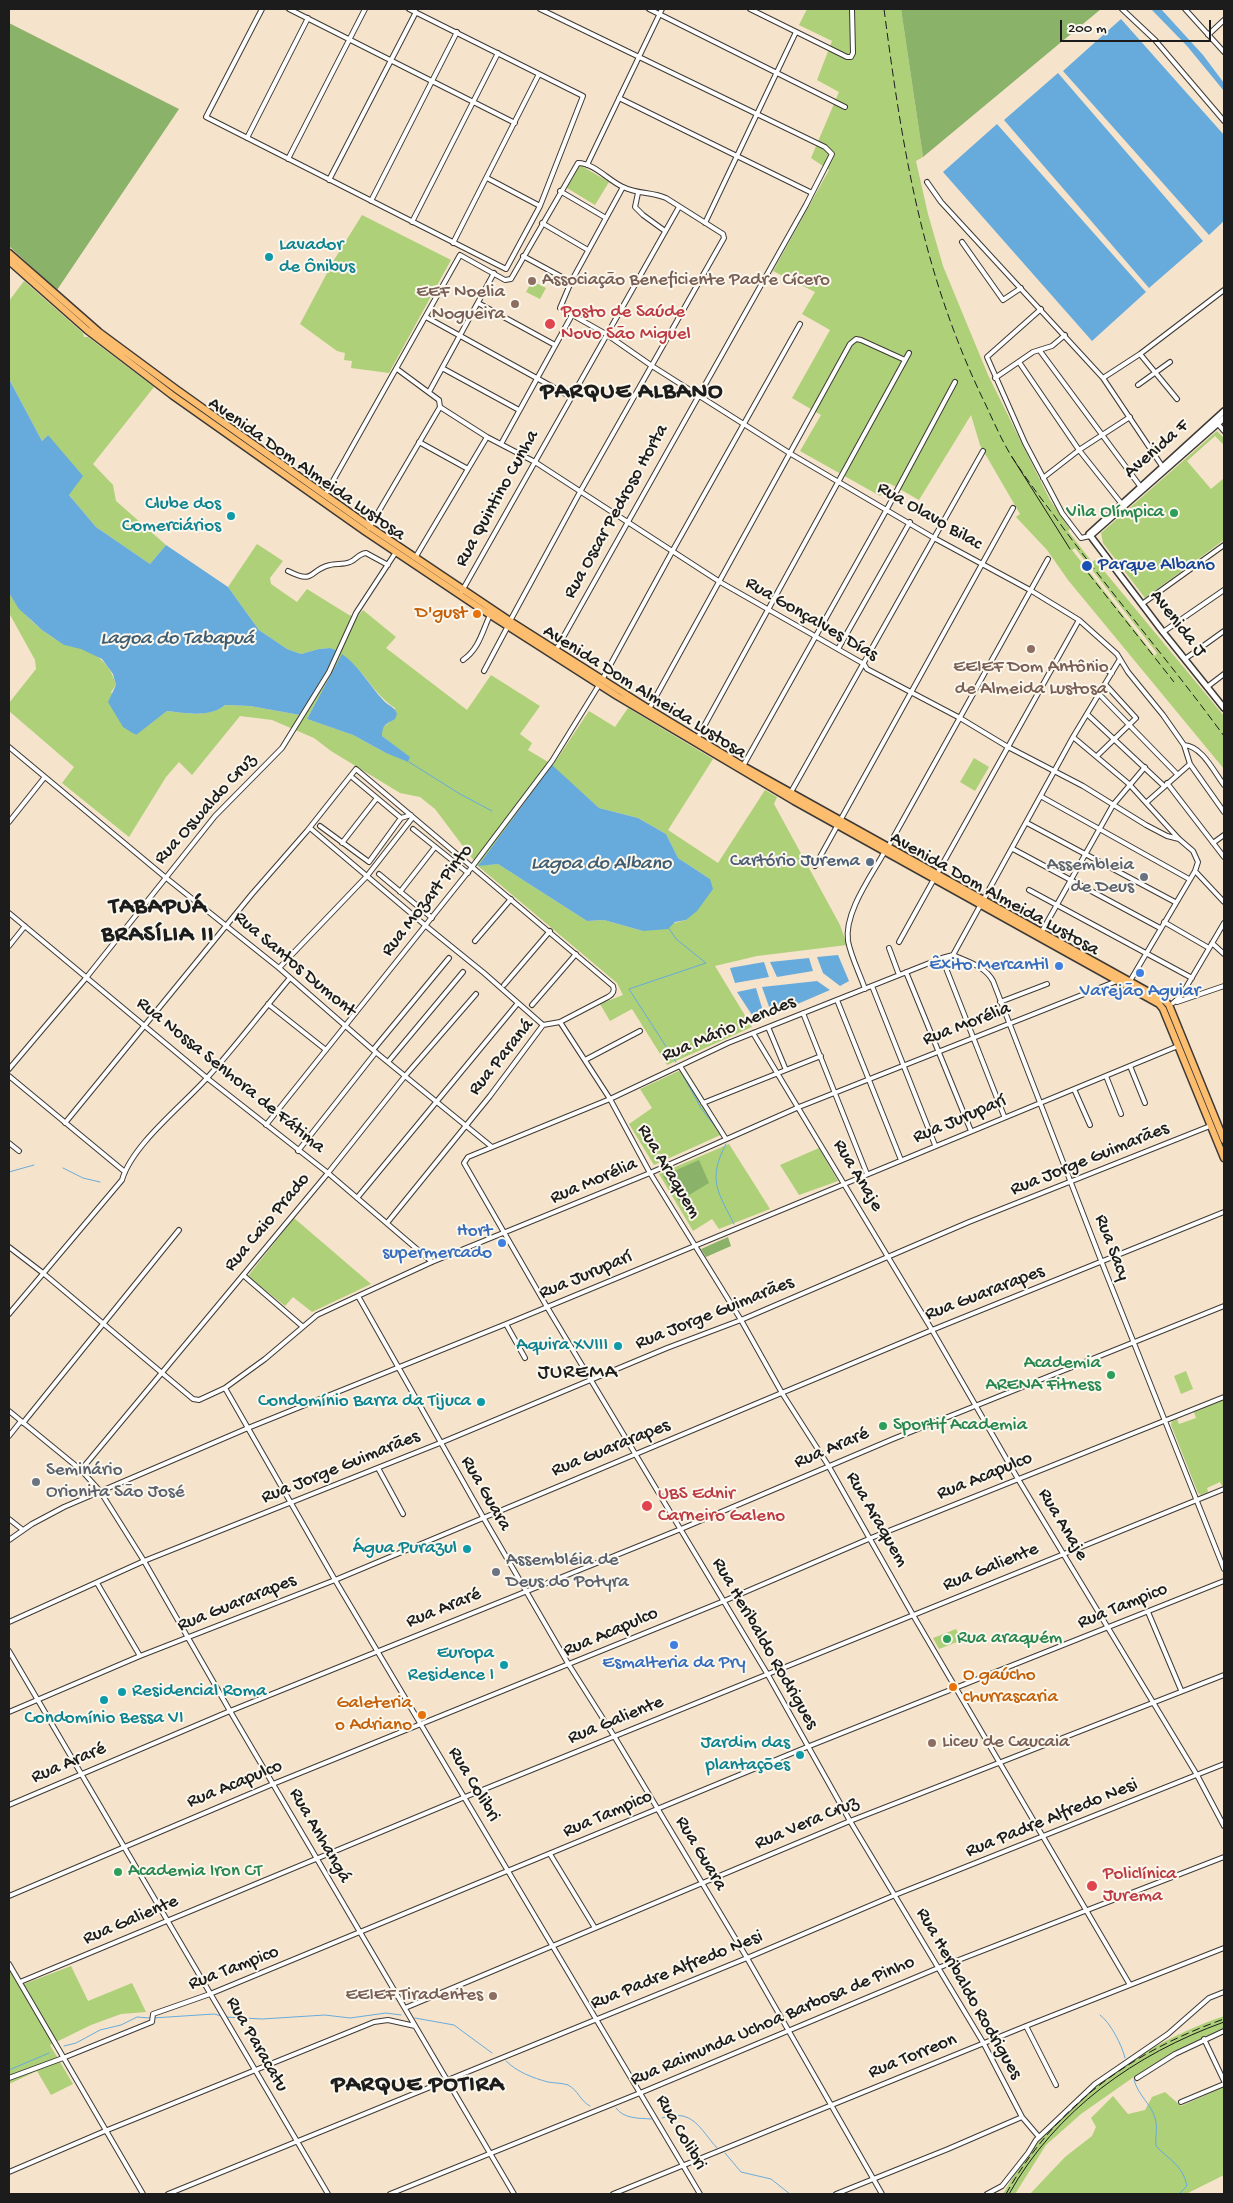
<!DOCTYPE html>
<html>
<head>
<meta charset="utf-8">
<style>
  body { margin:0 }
  #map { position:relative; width:1233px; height:2203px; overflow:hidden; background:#f6e3cb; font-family:"Gochi Hand",sans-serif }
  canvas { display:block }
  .frame { position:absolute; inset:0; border:10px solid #1c1c1c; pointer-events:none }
  .scale { position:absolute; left:1060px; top:20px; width:151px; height:22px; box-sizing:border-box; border:2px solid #1c1c1c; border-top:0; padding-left:6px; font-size:15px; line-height:18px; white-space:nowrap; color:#1c1c1c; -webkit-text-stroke:4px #fbf7ec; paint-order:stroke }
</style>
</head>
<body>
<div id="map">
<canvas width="1233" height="2203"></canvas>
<div class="frame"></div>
<div class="scale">200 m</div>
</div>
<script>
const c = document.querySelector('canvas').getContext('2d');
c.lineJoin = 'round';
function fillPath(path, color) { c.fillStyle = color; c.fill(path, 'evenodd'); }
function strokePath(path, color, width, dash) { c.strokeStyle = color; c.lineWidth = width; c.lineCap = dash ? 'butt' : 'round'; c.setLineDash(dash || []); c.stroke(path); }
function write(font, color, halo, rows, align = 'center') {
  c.font = font + ' "Gochi Hand",sans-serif'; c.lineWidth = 4; c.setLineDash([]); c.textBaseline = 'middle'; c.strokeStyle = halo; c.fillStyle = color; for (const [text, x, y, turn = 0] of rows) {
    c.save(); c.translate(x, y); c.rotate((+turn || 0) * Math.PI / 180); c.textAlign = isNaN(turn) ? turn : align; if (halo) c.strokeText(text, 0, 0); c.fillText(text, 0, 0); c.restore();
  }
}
const green = new Path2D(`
  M807,9H901L923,157L916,161L928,214L943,266L988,375L1050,500L1070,529L1068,531L1092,562L1095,560L1224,716V769L1068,580L1047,550L1016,517L1020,514L980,445L971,415L919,500L889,483L880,496L800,451L821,415L792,398L830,330L802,314L815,292L773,271L829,170L811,158L839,92L817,80L832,41L799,25ZM1075,548L1157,653L1155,656L1072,550Z
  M580,165L609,182L595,205L567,188Z
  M362,215L451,260L389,373L351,368L352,361L344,360L345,353L337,351L300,324L334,260Z
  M24,281L83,333L84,337H88L154,387L93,464L113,485L116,501L166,545L150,564L96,527L69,495L48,435L42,441L9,379V301Z
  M532,281L546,288L540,299L526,292Z
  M1217,431L1224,438V445L1215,436L1187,461L1211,489L1224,478V540L1145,598L1103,543L1101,533Z
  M257,544L283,561L270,578L271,584L297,602L307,589L349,615L357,617L363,610L396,637L386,648L467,710L491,675L540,706L520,734L532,743L528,750L553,765L589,711L615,727L628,708L713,759L668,830L718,863L765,790L777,797L774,804L840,925L847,945L757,956L715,966L752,1027L667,1065L632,1009L610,1021L600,1004L623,995L617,983L478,866L435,809L420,797L400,793L331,751L314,738L272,720L240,716L192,775L179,762L166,777L129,837L62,783L74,767L9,711V703L36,669L35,660L9,613V593C22,614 40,631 62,643C67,647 74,646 80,648C99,654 111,666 116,685L111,692L135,735L167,711C185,713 209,718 225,705L250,706L300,715L337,652L330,648L319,649L301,654L287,649L259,630L228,587ZM342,655C364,669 373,694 395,708L390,722L382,728V736L409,757L386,753L353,735L307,719ZM570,782L599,808L638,818L666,834L678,858L710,879L686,920L643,931L604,920L587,921L498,864L479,865Z
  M974,758L989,767L975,791L960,782Z
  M685,1068L725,1133L654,1165L629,1124L652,1108L640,1089Z
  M729,1144L770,1209L719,1229L712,1219L693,1231L659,1174Z
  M819,1148L838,1181L799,1195L780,1165Z
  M294,1218L371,1284L312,1312L293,1297L285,1306L248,1276Z
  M1186,1371L1193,1389L1181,1394L1174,1376Z
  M1224,1400V1485L1222,1486L1220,1482L1207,1488L1208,1492L1201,1495L1198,1493L1171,1425L1172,1421L1177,1419L1179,1424L1196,1418L1194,1412Z
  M956,1629L962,1640L939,1649L933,1638Z
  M9,1965L24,1984L71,1966L88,2001L132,1983L146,2012L121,2014L91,2025L50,2045L73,2084L51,2095L37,2071L9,2084Z
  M1224,2016V2030L1174,2052L1138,2074L1081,2114L1046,2145L1015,2194H1003C1051,2108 1132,2048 1224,2016Z
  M1224,2087V2175L1186,2194H1030L1065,2157L1092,2136L1096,2127L1091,2118L1113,2096L1128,2114L1145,2110L1152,2097L1165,2092L1181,2106Z`);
const forest = new Path2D(`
  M901,9H1101L923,157Z
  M9,23L179,109L57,290L9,246Z
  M699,1160L709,1183L679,1201L663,1176Z
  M728,1237L731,1246L706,1257L701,1249Z`);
const water = new Path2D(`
  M1151,9H1161L1203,55L1224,83V91L1187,46Z
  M1121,19L1224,135V221L1209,235L1063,71Z
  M1058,73L1203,241L1149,288L1004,120Z
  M997,124L1146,292L1092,341L943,172Z
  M9,379L42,441L48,435L83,476L69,495L96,527L150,564L166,545L228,587L259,630L287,649L301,654L319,649L330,648L338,651L300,715L250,706L225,705C210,718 185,713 167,711L136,735L123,727L108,702L116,685L113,674L102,659L81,649L64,645L42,630L19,609L9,593Z
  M342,654C360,667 369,685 384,701C389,706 395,707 397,714L395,719C386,724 382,725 382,736L410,757L408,762L386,753L353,735L307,719Z
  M552,765L599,808L638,818L666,834L678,858L710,879L713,889L697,911L686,920L675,922L668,929L643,931L604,920L587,921L498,864L478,866Z
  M838,955L849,981L840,986L823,973L817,957Z
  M809,958L813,971L777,977L770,962Z
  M764,962L769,977L735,983L730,968Z
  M817,981L830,990L772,1015L762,987Z
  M756,988L763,1011L752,1015L737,992Z`);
const stream = new Path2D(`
  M409,762L460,794L492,811
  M668,927L676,939L706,963L629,989L676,1062
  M680,1070L701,1108L720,1133
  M726,1144C707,1180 718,1192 734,1224
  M63,1168L83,1178L100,1182
  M9,1172L34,1165
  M1100,2015C1110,2022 1122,2045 1125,2058
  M225,2017L262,2019L325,2015L350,2018L386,2013L401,2015
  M153,2018L214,2014L222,2016
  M415,2018L454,2025L492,2053
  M64,2046L76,2043L100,2030L121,2025L137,2017L150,2018
  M506,2061C517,2072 533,2078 548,2082C554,2083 562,2083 568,2085C578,2090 581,2102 590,2106
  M9,2070L49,2053
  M1134,2080C1138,2095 1151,2104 1155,2118C1158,2127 1155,2137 1156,2146C1169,2160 1183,2165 1187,2186L1179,2194
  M616,2108C624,2119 638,2118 651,2119
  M662,2118C693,2108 699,2128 717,2148
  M725,2153L741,2172L771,2179L790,2194`);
const minor = new Path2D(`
  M262,9L206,117L506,269L540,206L583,96L409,9
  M289,9L515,123
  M540,9L825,147L832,154L806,205L556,650
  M649,9L845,107
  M750,9L847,57H851L853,53L852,9
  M1122,9L1155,40L1224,121
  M1185,9L1224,52
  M1208,35L1224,20
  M619,98L812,193
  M247,138L308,18
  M288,159L365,9
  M587,165L662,9
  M487,178L540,206
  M329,180L416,12
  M927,182L941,202L1103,378L1162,466
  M623,187L571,282L560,308L606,334L652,366L791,454L934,538L1030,590L1079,620L1117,654L1128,672L1163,715L1184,745L1190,764L1224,812
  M560,191L606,218
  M638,193L635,207L643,215L665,231
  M371,201L457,32
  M412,222L498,53
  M542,223L588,250
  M705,223L796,32
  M962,242L1003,300L1021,288
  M453,243L539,74
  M523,256L571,282
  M478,303L555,345
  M1041,309L987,357L1025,443L1062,513L1081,538L1090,536
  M426,317L571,397
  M1040,351L1140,486
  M1140,354L1177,399
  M1019,362L1079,450L1121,503
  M442,368L519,410
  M995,378L1033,352L1052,346L1065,335
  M1103,378L1140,354L1224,290
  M1138,385L1170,362
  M429,392L494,273
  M440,407L487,437L535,462L720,582L864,664L867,669L960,718L1008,747L1083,786L1146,825L1167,836L1179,839
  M1218,424L1224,431
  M419,442L468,469
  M501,444L572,315
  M1043,478L1079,450L1130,417
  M325,495L460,255L505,280L511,279L578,163C594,163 609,181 623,187C637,194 652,192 666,198L723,234L724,238L580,492L510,621
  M369,528L440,407L439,400L397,369
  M415,558L487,437
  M288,571C316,585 308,570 330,565C336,563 343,565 350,562C356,560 358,554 366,553L388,565
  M462,591L679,207
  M1142,604L1224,545
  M1163,632L1224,590
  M838,649L910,522
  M1185,659L1224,631
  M463,660C479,649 482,632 490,615
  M1094,664L1112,673
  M484,671L508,626
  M602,680L673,550L800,324
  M1207,687L1224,674
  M1099,694L1177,774
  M649,709L850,344L856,339L861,340L905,360
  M1087,714L1164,786
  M1073,737L1129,784L1179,839L1193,851L1198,862L1195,871L1224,902
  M697,739L909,353
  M1184,745C1202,746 1214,772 1224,785
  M9,747L165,877L279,968L373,1050L492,1147
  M1097,756L1136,718L1105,684
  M743,766L887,509L955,382
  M353,778L401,818L411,815
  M1167,783L1224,857
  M791,792L983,451
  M1042,797L1189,879
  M1147,802L1190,764
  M9,822L44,778
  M1027,823L1175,902
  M320,826L369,862L401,818
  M310,828L426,926L484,973L543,1025
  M413,829L468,873
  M342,843L377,798
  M1213,843L1224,835
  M888,847L1048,559
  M1013,849L1160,928
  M815,866L1013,508
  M379,874L432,918
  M937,874L1079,620
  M1029,890L1192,978
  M400,892L435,847
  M9,913L207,1078L328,1173L432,1262
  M1164,922L1209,948
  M1041,933L1113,805L1145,767
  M475,941L511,899
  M899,942L934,879
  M1212,943L1224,954
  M9,946L25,926
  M889,948L899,975
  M953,955C968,962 985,966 993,981L1102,1263L1224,1569
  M942,958L1004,1116
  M279,968L367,876L413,817
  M906,972L971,1131
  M1130,981L1195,871
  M504,985L550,931
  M872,986L935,1145
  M865,989C860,974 851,957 848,941C844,912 872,875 885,851
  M837,1000L901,1160
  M1000,1002L1047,984
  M1177,1002L1224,986
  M1173,1003L1181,996L1224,923
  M268,1004L326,1050
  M532,1005L576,954
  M803,1013L867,1174
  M560,1022L610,1099L650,1173L741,1320L782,1393L828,1465L913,1615L1130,1985
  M768,1027L786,1070
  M753,1033L932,1330L1018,1479L1197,1775L1224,1826
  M373,1050L449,958
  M585,1060L640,1031
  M388,1062L463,972
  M680,1066L726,1139
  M1130,1066L1145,1103
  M9,1069L86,978L215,816L282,748L329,672L356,613L396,552
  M9,1076L125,1172
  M1106,1076L1121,1114
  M1074,1089L1090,1125
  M703,1103L821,1056
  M65,1123L252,894L307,831L356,769L613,986C615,991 613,994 608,997L560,1022L543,1025L490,1096L387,1223
  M266,1125L472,867L552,761L599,685
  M9,1143L19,1151
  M298,1151L376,1052
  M357,1198L518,1003
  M9,1247L43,1273L193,1399L199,1400L225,1388L265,1359L317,1315L358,1296L432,1262L650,1173L799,1107L1117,981
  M243,1275L302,1326
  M358,1296L483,1517L569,1665L614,1736L747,1958L882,2194
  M9,1314L122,1180C132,1145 182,1106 207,1078C236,1046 262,1011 290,978
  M506,1324L525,1358
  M225,1388L335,1580L700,2194
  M9,1411L81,1470L100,1491L144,1561L230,1711L514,2194
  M23,1423L179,1230
  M9,1436L21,1421
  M378,1468L403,1514
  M81,1470L328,1173L405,1076L476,994
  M9,1519L23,1530
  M9,1540L32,1524L64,1507L248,1428L506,1324L1178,1046
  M97,1583L140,1656
  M1148,1612L1181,1690
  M9,1622L144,1561L440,1443L667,1348L741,1320L969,1222L1210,1126
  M9,1651L328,2194
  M9,1712L140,1656L335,1580L932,1330L1224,1212
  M9,1805L230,1711L681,1529L893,1439L1224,1306
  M550,1854L595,1928
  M9,1896L273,1784L724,1601L871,1538L1224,1397
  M9,1964L143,2194
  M20,1982L465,1797L1224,1489
  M405,2008L850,1821L1224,1675
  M1026,2026L1056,2085
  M1204,2039L1224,2081
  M9,2078L63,2058L152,2022L153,2014L210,1994L807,1747L1224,1581
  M1137,2078L1175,2054L1224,2031
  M1181,2102L1224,2084
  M1039,2137L1022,2117L984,2044L850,1821L768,1675L547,1307L464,1163L468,1157L610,1099L728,1043L942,958L953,955L1073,737L1120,659
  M9,2172L105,2131L374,2022L388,2020L415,2026
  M168,2194L747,1958L895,1895L1224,1764
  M390,2194L640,2093L938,1968L1224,1857
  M613,2194L1026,2026L1224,1948
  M836,2194L948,2149L1022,2117
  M987,2194L1002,2186L1028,2153L1036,2140L1095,2084L1168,2034L1209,1998L1224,1992`);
const tertiary = new Path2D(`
  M1224,411L1089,534L1163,632L1224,708
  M1090,536L1224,418`);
const primary = new Path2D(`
  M9,253L99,332L176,389L370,527L510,621L649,709L743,766L1165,1001L1169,1005L1224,1140
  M9,261L87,330L172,395L366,532L481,609L617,696L794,801L1159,1004L1163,1009L1224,1158`);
const tram = new Path2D(`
  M1012,457L1070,549
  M1009,2194C1056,2110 1135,2054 1224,2022`);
const rail = new Path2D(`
  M884,9C902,146 921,268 981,395C991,415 1000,438 1012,457C1025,477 1039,496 1053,514C1108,590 1169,661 1224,736
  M1081,564L1174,682
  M1006,2194C1055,2106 1131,2052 1224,2019`);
const markers = [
  [269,257,5,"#0f9aa8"],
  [532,281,5,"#8d6e63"],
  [515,304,5,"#8d6e63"],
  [550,324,6,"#e0444e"],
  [1174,513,5,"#2e9e5b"],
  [231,516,5,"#0f9aa8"],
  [1087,566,6,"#1a4fb4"],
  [477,614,5,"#e8710a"],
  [1031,649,5,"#8d6e63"],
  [870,862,5,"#5c6f8a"],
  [1144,877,5,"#6b7280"],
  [1059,966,5,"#3f7fe0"],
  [1140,973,5,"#3f7fe0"],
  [502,1243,5,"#3f7fe0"],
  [618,1346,5,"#0f9aa8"],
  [1111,1375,5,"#2e9e5b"],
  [481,1402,5,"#0f9aa8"],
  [883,1426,5,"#2e9e5b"],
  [36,1482,5,"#6b7280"],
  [647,1506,6,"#e0444e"],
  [467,1549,5,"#0f9aa8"],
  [496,1572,5,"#6b7280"],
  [947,1639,5,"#2e9e5b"],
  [674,1645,5,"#3f7fe0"],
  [504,1665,5,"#0f9aa8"],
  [953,1687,5,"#e8710a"],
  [122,1692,5,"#0f9aa8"],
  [104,1700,5,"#0f9aa8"],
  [422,1715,5,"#e8710a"],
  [932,1743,5,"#8d6e63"],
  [800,1755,5,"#0f9aa8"],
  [118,1872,5,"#2e9e5b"],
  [1092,1886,6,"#e0444e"],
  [493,1996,5,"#8d6e63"]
];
const cultureNames = [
  ["Lavador",279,246,"left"],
  ["de Ônibus",279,268,"left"],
  ["Clube dos",221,505],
  ["Comerciários",221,527],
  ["Aquira XVIII",608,1346],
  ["Condomínio Barra da Tijuca",471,1402],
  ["Água Purazul",457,1549],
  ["Europa",494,1654],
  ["Residence I",494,1676],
  ["Residencial Roma",132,1692,"left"],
  ["Condomínio Bessa VI",104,1719,"center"],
  ["Jardim das",790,1744],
  ["plantações",790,1766]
];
const educationNames = [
  ["Associação Beneficiente Padre Cícero",542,281],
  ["EEF Noelia",505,293,"right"],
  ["Nogueira",505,315,"right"],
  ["EEIEF Dom Antônio",1031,668,"center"],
  ["de Almeida Lustosa",1031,690,"center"],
  ["Liceu de Caucaia",942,1743],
  ["EEIEF Tiradentes",483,1996,"right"]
];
const healthNames = [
  ["Posto de Saúde",561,313],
  ["Novo São Miguel",561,335],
  ["UBS Ednir",658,1495],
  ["Carneiro Galeno",658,1517],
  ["Policlínica",1103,1875],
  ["Jurema",1103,1897]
];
const streetNames = [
  ["Avenida F",1157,450,-41],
  ["Avenida Dom Almeida Lustosa",306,470,35],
  ["Rua Quintino Cunha",498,499,-61],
  ["Rua Oscar Pedroso Horta",617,512,-61],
  ["Rua Olavo Bilac",929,517,30],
  ["Rua Gonçalves Días",811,620,30],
  ["Avenida J",1177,624,52],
  ["Avenida Dom Almeida Lustosa",644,693,32],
  ["Rua Oswaldo Cruz",206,810,-48],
  ["Avenida Dom Almeida Lustosa",994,895,29],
  ["Rua Mozart Pinto",428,901,-52],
  ["Rua Santos Dumont",294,965,40],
  ["Rua Morélia",967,1025,-21],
  ["Rua Mário Mendes",729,1030,-23],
  ["Rua Paraná",502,1058,-51],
  ["Rua Nossa Senhora de Fátima",230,1076,39],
  ["Rua Juruparí",960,1120,-23],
  ["Rua Jorge Guimarães",1090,1160,-22],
  ["Rua Araquem",668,1172,59],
  ["Rua Anaje",857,1176,59],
  ["Rua Morélia",594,1182,-23],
  ["Rua Caio Prado",268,1223,-50],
  ["Rua Sacy",1111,1248,69],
  ["Rua Juruparí",586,1276,-23],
  ["Rua Guararapes",985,1294,-21],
  ["Rua Jorge Guimarães",715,1314,-22],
  ["Rua Guararapes",611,1449,-22],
  ["Rua Araré",832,1449,-23],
  ["Rua Jorge Guimarães",341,1468,-22],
  ["Rua Acapulco",985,1477,-22],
  ["Rua Guara",485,1494,60],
  ["Rua Araquem",876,1520,60],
  ["Rua Anaje",1062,1525,59],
  ["Rua Galiente",991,1568,-22],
  ["Rua Guararapes",237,1604,-22],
  ["Rua Tampico",1123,1607,-22],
  ["Rua Araré",444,1609,-22],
  ["Rua Acapulco",611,1633,-23],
  ["Rua Heribaldo Rodrigues",764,1644,60],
  ["Rua Galiente",616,1721,-22],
  ["Rua Araré",69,1764,-23],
  ["Rua Acapulco",235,1785,-22],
  ["Rua Colibri",473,1785,59],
  ["Rua Tampico",608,1815,-23],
  ["Rua Padre Alfredo Nesi",1052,1819,-22],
  ["Rua Vera Cruz",807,1824,-23],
  ["Rua Anhangá",319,1836,60],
  ["Rua Guara",700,1854,59],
  ["Rua Galiente",131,1921,-23],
  ["Rua Tampico",234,1969,-21],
  ["Rua Padre Alfredo Nesi",677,1971,-22],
  ["Rua Heribaldo Rodrigues",968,1994,60],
  ["Rua Raimunda Uchoa Barbosa de Pinho",773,2022,-23],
  ["Rua Paracatu",256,2045,60],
  ["Rua Torreon",913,2057,-22],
  ["Rua Colibri",680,2133,60]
];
const leisureNames = [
  ["Vila Olímpica",1164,513,"right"],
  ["Academia",1101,1364,"right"],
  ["ARENA Fitness",1101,1386,"right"],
  ["Sportif Academia",893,1426],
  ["Rua araquém",957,1639],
  ["Academia Iron CT",128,1872]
];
const transitNames = [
  ["Parque Albano",1098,566]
];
const foodNames = [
  ["D'gust",467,614],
  ["O gaúcho",963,1676,"left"],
  ["churrascaria",963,1698,"left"],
  ["Galeteria",412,1704],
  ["o Adriano",412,1726]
];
const serviceNames = [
  ["Cartório Jurema",860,862]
];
const worshipNames = [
  ["Assembleia",1134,866,"right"],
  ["de Deus",1134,888,"right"],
  ["Seminário",46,1471],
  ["Orionita São José",46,1493],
  ["Assembléia de",506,1561],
  ["Deus do Potyra",506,1583]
];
const shopNames = [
  ["Êxito Mercantil",1049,966],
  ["Varejão Aguiar",1140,992,"center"],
  ["Hort",492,1232],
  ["supermercado",492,1254],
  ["Esmalteria da Pry",674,1664,"center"]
];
const waterNames = [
  ["Lagoa do Tabapuá",177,640],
  ["Lagoa do Albano",601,865]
];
const quarterNames = [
  ["JUREMA",578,1374]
];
const districtNames = [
  ["PARQUE ALBANO",632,393],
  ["TABAPUÁ",158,908],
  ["BRASÍLIA II",158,936],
  ["PARQUE POTIRA",418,2086]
];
fillPath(green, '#add079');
fillPath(forest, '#8ab269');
fillPath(water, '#67abdc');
strokePath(stream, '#67abdc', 1);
strokePath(minor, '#3d3a36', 6);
strokePath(tertiary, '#3d3a36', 8);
strokePath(primary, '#3d3a36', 9);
strokePath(minor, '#fff', 4);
strokePath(tertiary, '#fff', 5);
strokePath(primary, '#fcbd6f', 6);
strokePath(tram, '#1c1c1c', 1);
strokePath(rail, '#1c1c1c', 1, [8, 4]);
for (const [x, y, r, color] of markers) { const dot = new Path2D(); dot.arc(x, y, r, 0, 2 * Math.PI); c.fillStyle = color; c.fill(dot); strokePath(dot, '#fbf7ec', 2); }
write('19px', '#0d838f', '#fbf7ec', cultureNames, 'right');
write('19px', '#785e54', '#fbf7ec', educationNames, 'left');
write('19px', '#be3a42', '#fbf7ec', healthNames, 'left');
write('19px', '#1c1c1c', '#fbf7ec', streetNames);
write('19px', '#27864d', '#fbf7ec', leisureNames, 'left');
write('19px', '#164399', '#fbf7ec', transitNames, 'left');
write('19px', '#c56008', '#fbf7ec', foodNames, 'right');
write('19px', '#4e5e75', '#fbf7ec', serviceNames, 'right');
write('19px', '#5b616d', '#fbf7ec', worshipNames, 'left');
write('19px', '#366cbe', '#fbf7ec', shopNames, 'right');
write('italic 20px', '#3e5c72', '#fbf7ec', waterNames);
c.letterSpacing = '1px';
write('21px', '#1c1c1c', '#fbf7ec', quarterNames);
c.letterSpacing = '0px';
c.letterSpacing = '1px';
write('bold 24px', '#1c1c1c', '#fbf7ec', districtNames);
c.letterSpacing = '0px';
</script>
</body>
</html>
